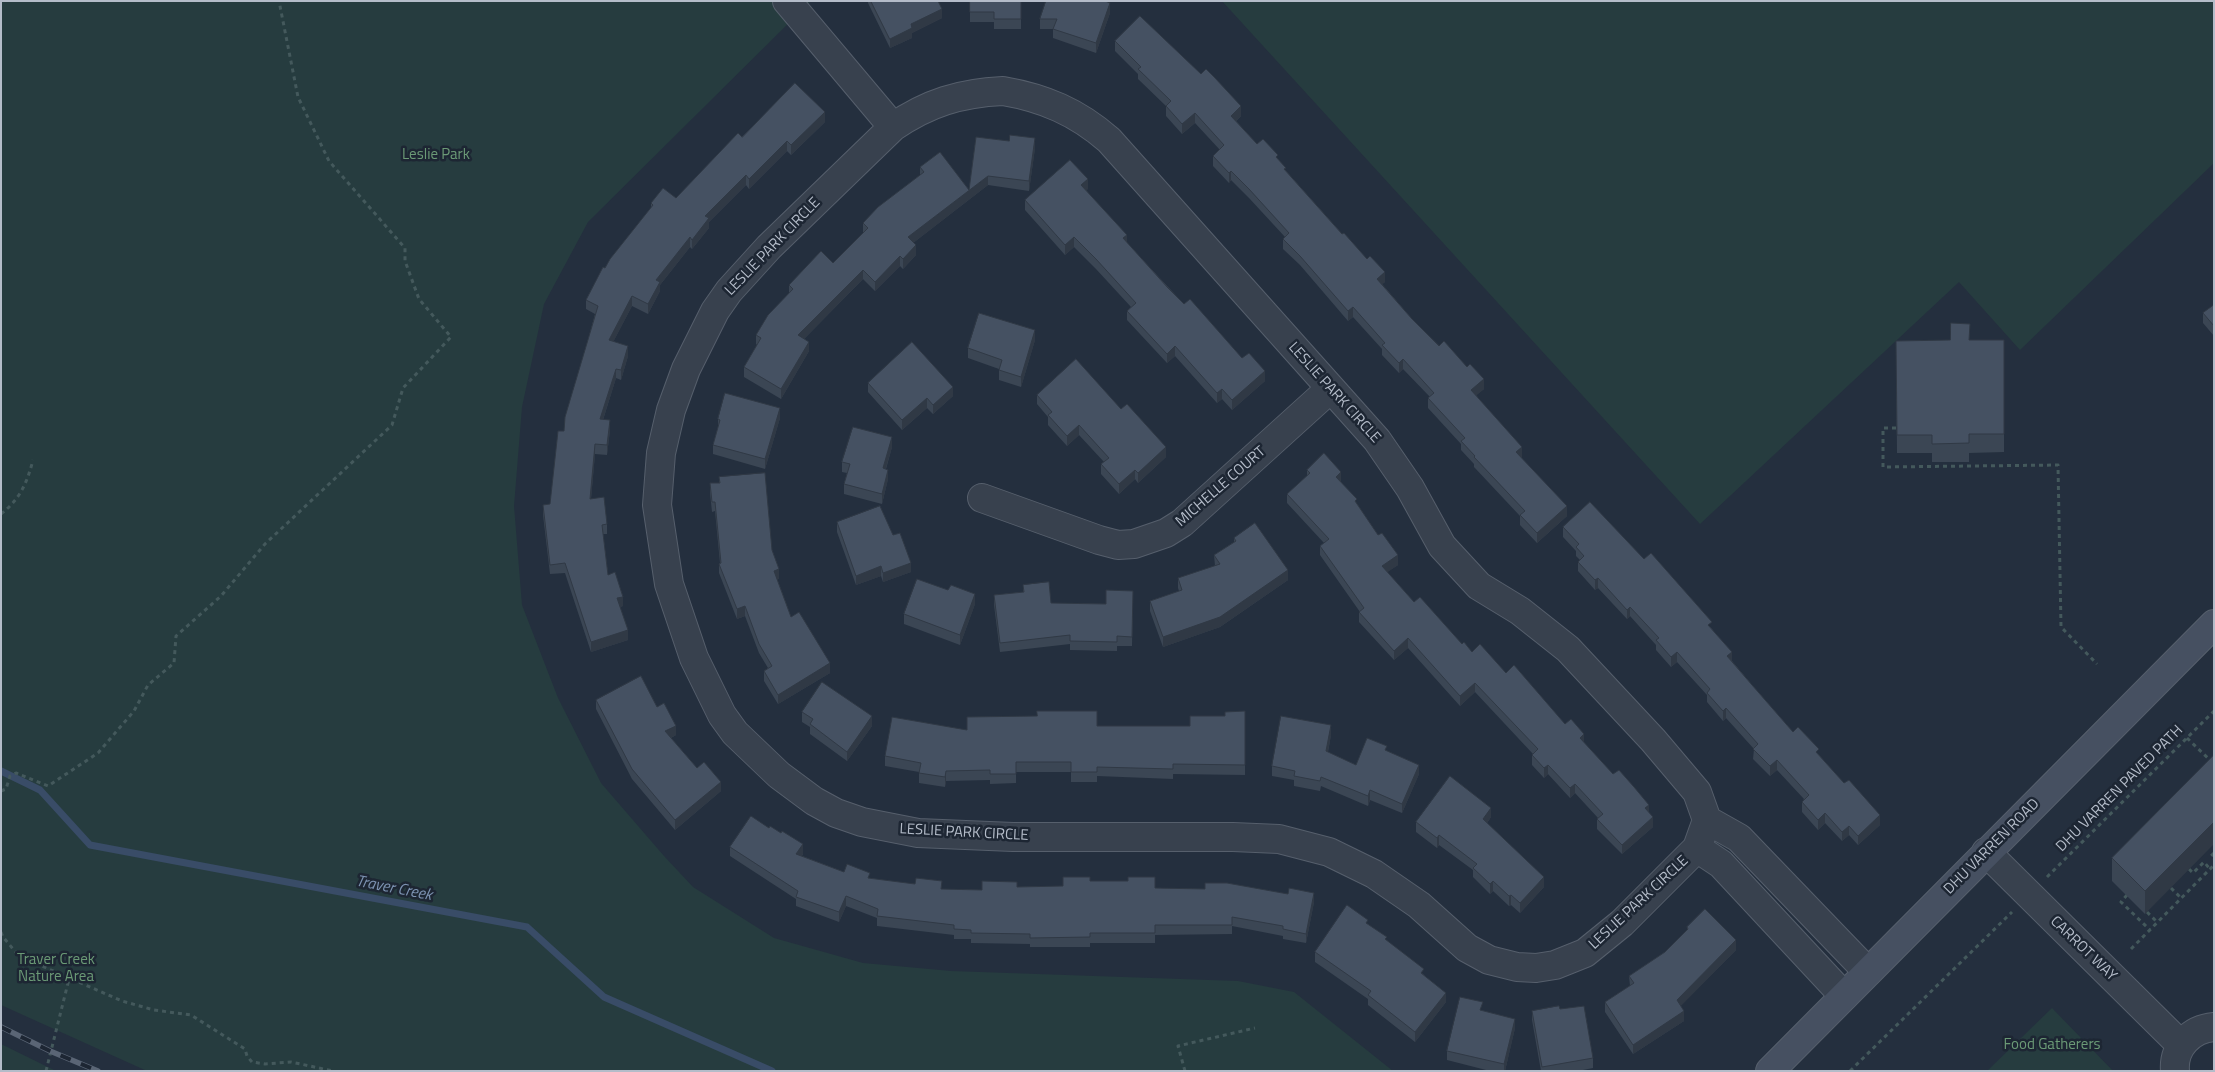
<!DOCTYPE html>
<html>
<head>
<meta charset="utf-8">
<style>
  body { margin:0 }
  #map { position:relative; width:2215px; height:1072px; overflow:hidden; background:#242f3e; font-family:"Titillium Web",sans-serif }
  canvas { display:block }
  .frame { position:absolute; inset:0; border:2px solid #b4bcc9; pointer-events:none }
</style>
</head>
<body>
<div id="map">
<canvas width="2215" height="1072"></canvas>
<div class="frame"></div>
</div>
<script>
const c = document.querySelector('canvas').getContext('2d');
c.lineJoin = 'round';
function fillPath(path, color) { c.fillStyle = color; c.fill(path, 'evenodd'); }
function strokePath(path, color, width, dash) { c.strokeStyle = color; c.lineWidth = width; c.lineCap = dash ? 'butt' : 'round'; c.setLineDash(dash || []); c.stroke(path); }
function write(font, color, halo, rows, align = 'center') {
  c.font = font + ' "Titillium Web",sans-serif'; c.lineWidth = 5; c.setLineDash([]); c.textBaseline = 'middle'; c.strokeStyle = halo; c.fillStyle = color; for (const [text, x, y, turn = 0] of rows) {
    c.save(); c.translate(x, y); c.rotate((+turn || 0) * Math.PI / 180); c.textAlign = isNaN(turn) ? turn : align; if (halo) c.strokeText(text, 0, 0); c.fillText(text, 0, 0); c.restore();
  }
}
const green = new Path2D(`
  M1,1H811L588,222L544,304L522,407L514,506L522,605L558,698L601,783L664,856L693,887L774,938L863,963L951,971L1238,981L1294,992L1393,1071H147L1,1005Z
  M1222,1H2214V163L2020,350L1959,282L1700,524Z
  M2052,1008L2113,1071H1987Z
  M1,1044L56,1071H1Z`);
const stream = new Path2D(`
  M1,771L40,790L90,845L527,927L604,997L772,1071`);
const path = new Path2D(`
  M1896,428H1883V467L2058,465L2061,627L2097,664
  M1,514C20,499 27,483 33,460
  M2187,738L2214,764
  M1,791L6,789L10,776L16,773L48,786L98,753L134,711L148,685L174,663L176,636L221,596L265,544L392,425L403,388L451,337L419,299L405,261V248L329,161L298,97L279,1
  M2214,853L2211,856L2214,859
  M2189,869L2193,873L2204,862L2210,869
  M2047,877L2214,711
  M2171,888L2181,898
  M2127,895L2121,902L2150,930
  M2147,912L2157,922
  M1,932L3,937L19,956L122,1001L154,1010L191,1015L245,1049L247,1056L252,1062L265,1064L291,1062L333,1071
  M2131,949L2214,865
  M46,1071L69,979
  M1185,1071L1178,1046L1255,1028
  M1850,1071L2012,912`);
const minor = new Path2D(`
  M787,1L893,127
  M1003,91C1044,98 1077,112 1109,140L1377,440L1410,488L1442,546L1479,586L1520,611L1568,649L1653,740L1697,792L1707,820L1697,848L1622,923L1585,953L1555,965L1536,968L1517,967L1489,960L1467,948L1419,905L1374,874L1329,852L1279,839L1233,837H1013L918,833L862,822L836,813L814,801L779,775L735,733L722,715L694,658L669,584L657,505L661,453L671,410L686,369L715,311L729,291L769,247L893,127C928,103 960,93 1003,91Z
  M982,498L1099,540L1118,545L1134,544L1166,533L1182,523L1330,389
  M1707,820L1739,838L1868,972
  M1697,848L1721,864L1844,996
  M1986,852L2181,1045
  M2175,1071C2173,1047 2191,1029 2214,1027`);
const secondary = new Path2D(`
  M1770,1071L2214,624`);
const rail = new Path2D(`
  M1,1027L50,1051L98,1071`);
const wall = new Path2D(`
  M868,1H938L942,18L912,33V38L890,48L868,3Z
  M970,1H1021V29H994V22H970Z
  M1110,13L1096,53L1053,38V29H1040V19Z
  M1115,41L1241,116L1236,121L1257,144L1278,159L1286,171L1385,282L1382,284L1412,319L1484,389L1476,395L1522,457L1521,458L1567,516L1537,543L1520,525V516L1474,467V464L1461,450V444L1428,408V398L1430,397L1403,369L1399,373L1382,355V349L1353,317L1348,321L1300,265L1283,249V239L1285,237L1249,198L1231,180L1229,183L1213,166V156L1220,150L1195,123L1182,134L1166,116V106L1138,79V74L1115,51Z
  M825,122L791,155L787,151L749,189L746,185L709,222V228L692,249L690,247L660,285V291L648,314L632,306L613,342L628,356L621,380L616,378L603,420L610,430L607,455L595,454L591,499L607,524V534H603L608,575L623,606L620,607L628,640L591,652L565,573L550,574L543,515V505L550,504L564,431L595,314L586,309V300L605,268L651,208V203L676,198L742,137Z
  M976,137L1035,148L1029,191L988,185L913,243L916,255L903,269L900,266L875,291L863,279L804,339L809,351L781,399L744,377V367L757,345L756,344V335L789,293V285L833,263L863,233V223L920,175V167L969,190Z
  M1088,189L1086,190L1127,243L1184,304L1265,381L1232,410L1222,399L1217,403L1175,356L1167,363L1127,320V311L1131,307L1096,269L1074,247L1065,255L1025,210V200Z
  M2214,305V336L2203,323V313Z
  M1035,340L1021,387L999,380V369L968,358V348Z
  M2004,340V452L1969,453V462H1932V453H1897L1896,341Z
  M868,383L953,396L933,414L927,408L902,430L868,392Z
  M1037,395L1121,409L1166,457L1138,483L1135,479L1119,494L1101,474V464L1104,462L1079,435L1067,446L1048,425V417L1037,404Z
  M780,418L765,469L713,454V445L718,428V419Z
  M892,447L886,469L888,479L882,504L844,494V484L847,473L842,472V462Z
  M1307,470L1341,482L1357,504L1398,565L1387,572L1414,602L1472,652L1506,673L1565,724L1584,743L1649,813L1653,827L1622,854L1597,829V819L1598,818L1575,793L1570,798L1548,774L1544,778L1532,765V755L1533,754L1475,692L1460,706L1408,648L1394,660L1359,622V612H1360L1320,555V546L1324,543L1287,503V494L1307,476Z
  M719,477L772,550L779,579H777L791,617L830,673L778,704L764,681V671L768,668L759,653L745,616L737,619L719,573V564L720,563L715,511L712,512L710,493V483H719Z
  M837,522L893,535L911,572L883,582L881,576L856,585L837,532Z
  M1563,527L1644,559L1712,629L1732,661L1752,685L1793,732L1819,755L1880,825L1858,845L1849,835L1842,841L1825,823L1818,830L1802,812V802L1804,799L1777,770L1770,776L1753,759L1754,749L1726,718L1723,721L1707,702V695L1677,662L1671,667L1656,650V645L1630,616L1627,619L1598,588L1595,590L1578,571V562L1580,560L1576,556V551L1563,537Z
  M1234,538L1288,580L1220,627L1163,647L1150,611V601L1179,591L1178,588V578L1215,566L1214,555L1234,542Z
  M1023,585L1051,603L1106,604L1133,591L1132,646H1117V651L1070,650V644L1000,652L994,605V595L1023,592Z
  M975,604L960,645L904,624V614Z
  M596,700L657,707L676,735L671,738L697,768L721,791L675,830L632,779L596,709Z
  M1245,711V775L1173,774V779L1097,776V782H1071V772H1016V783L990,784V780L946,781L945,787L919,783V772L885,766V756L967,730L1097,726H1190L1225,716Z
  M802,712L872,726L847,761L810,734V727L802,722Z
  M1331,735L1328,752L1356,765L1387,751L1419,774L1402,813L1370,800L1368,806L1321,786L1320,791L1294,786V780L1272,776V766Z
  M2214,755L2145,914L2112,881V858Z
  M1491,817L1487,823L1544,887L1520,913L1511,905L1509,906L1493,891L1490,894L1473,877V870L1439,845L1437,848L1416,832V822Z
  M769,828L781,833L803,854L802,856L844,872L870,878L942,889L982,890L1017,887L1063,886L1090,881L1155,888L1314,902L1306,943L1283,939V936L1232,926V934L1155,935V943H1090V947H1030V944L971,943V939H954V935L877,926V918L846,906L839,922L796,906V899L730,856V847Z
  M1368,924L1424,975L1446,1002L1415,1042L1368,1005V999L1315,962V952Z
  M1687,927L1736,950L1680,1006L1684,1021L1633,1054L1605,1012V1002L1630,986L1629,976L1665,952L1687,930Z
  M1560,1009L1593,1058V1068L1578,1071H1541L1532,1020V1011Z
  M1483,1011L1515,1028L1505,1071H1490L1447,1060V1051Z`);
const shadedWall = new Path2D(`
  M1110,3V13L1096,53V43Z
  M942,9V18L912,33V38L890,48V39L911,24Z
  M1241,106V116L1231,125V116Z
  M825,112V122L791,155V145Z
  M1195,113V123L1182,134V124Z
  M1035,138V148L1029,191V181Z
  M787,141V151L749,189V179Z
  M1231,171V180L1229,183V173Z
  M746,175V185L709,222V228L692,249V240L705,216Z
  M988,176V185L908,247V237Z
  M1088,179V189L1081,195V185Z
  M1127,235V245L1123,238Z
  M690,237V247L660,285V291L648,314V304L656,280Z
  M1074,237V247L1065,255V245Z
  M916,245V255L903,269V259Z
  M900,256V266L875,291V282Z
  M863,270V279L798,345V335Z
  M1385,272V282L1377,289V279Z
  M632,296V306L609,350V340Z
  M1353,307V317L1348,321V311Z
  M1035,330V340L1021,387V377Z
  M809,342V351L781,399V389Z
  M628,346V356L621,380V370Z
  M1175,346V356L1167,363V354Z
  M1403,359V369L1399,373V363Z
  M616,369V378L600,429V419Z
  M1265,371V381L1232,410V400Z
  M1484,379V389L1471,400V390Z
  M953,387V396L933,414V405Z
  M1222,389V399L1217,403V393Z
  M927,398V408L902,430V420Z
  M780,408V418L765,469V459Z
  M610,420V430L607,455V445Z
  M1079,425V435L1067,446V436Z
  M892,437V447L883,478V468Z
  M595,444V454L590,509V499Z
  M1166,447V457L1138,483V473Z
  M1522,447V457L1516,462V452Z
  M888,470V479L882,504V494Z
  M1135,470V479L1119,494V484Z
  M1341,472V482L1336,487V477Z
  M1567,506V516L1537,543V533Z
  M1398,555V565L1382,576V566Z
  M911,563V572L883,582V573Z
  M881,566V576L856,585V576Z
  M779,569V579L774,580V571Z
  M1288,570V580L1220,627L1163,647V637Z
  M1598,578V588L1595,590V580Z
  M975,594V604L960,645V635Z
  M623,597V606L617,608V598Z
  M745,606V616L737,619V609Z
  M1630,607V616L1627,619V610Z
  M628,630V640L591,652V642Z
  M1408,638V648L1394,660V651Z
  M1677,652V662L1671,667V657Z
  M1732,652V661L1727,656Z
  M830,663V673L778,704V695Z
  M1475,683V692L1460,706V696Z
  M1726,708V718L1723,721V711Z
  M872,716V726L847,761V752Z
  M1331,725V735L1326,761V751Z
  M676,726V735L665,741V731Z
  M1584,734V743L1580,738Z
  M1777,760V770L1770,776V766Z
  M1419,765V774L1402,813V804Z
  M1548,765V774L1544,778V768Z
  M946,771V781L945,787V777Z
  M721,782V791L675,830V820Z
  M1575,784V793L1570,798V788Z
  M1370,790V800L1368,806V796Z
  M1649,805V814L1645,808Z
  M1491,808V817L1483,829V819Z
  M1825,813V823L1818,830V820Z
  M1880,815V825L1858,845V836Z
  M1653,817V827L1622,854V845Z
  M2214,822V844L2145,914V891Z
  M1849,826V835L1842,841V832Z
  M1439,835V845L1437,848V838Z
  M803,844V854L796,864V854Z
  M1544,877V887L1520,913V903Z
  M1493,881V891L1490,894V884Z
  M1314,893V902L1306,943V934Z
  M1511,895V905L1509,906V896Z
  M846,896V906L839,922V912Z
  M1736,940V950L1677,1010V1000Z
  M1446,993V1002L1415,1042V1032Z
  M1684,1011V1021L1633,1054V1045Z
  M1515,1019V1028L1505,1071H1504V1064Z`);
const building = new Path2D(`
  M871,1H938L942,9L911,24L912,28L890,39Z
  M970,1H1021V19H994V12H970Z
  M1046,1H1105L1110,3L1096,43L1053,29L1057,19H1040Z
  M1140,16L1201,74L1206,69L1215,78L1241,106L1231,116L1257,144L1263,139L1278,155L1276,157L1286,168L1284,169L1342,234L1344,233L1367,259L1370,256L1385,272L1377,279L1412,319L1439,346L1444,341L1467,367L1470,364L1484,379L1471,390L1522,447L1516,452L1567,506L1537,533L1520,515L1525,511L1474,457L1475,456L1461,441L1465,438L1428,398L1434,393L1403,359L1399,363L1382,345L1385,343L1353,307L1348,311L1300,256L1283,239L1289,233L1249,189L1231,171L1229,173L1213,156L1224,145L1195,113L1182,124L1166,106L1171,101L1138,69L1141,67L1115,41Z
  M795,83L825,112L791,145L787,141L749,179L746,175L705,216L709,218L692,240L690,237L656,280L660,282L648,304L632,296L609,340L628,346L621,370L616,369L600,419L610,420L607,445L595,444L590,499L604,497L607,524L602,525L608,575L615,572L623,597L617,598L628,630L591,642L565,563L550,565L543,505L550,504L558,431H564L565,417L598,306L586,300L603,267L605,268L610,259L653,205L651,203L663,188L676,198L738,133L742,137Z
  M1010,135L1035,138L1029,181L988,176L908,237L916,245L903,259L900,256L875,282L863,270L798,335L809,342L781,389L744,367L761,338L756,335L768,315L793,289L789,285L821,251L833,263L868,228L863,223L878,207L924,172L920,167L940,152L969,190L976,137L1009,141Z
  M1070,160L1088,179L1081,185L1127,235L1123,238L1168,288L1184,304L1190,299L1242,358L1249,353L1265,371L1232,400L1222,389L1217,393L1175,346L1167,354L1127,311L1136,303L1096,259L1074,237L1065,245L1025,200Z
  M2214,305V326L2203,313Z
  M979,313L1035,330L1021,377L999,370L1002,360L968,348Z
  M1951,323L1970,324L1969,340H2004V434H1969V443L1932,444V435H1897L1896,341L1950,340Z
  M912,342L953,387L933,405L927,398L902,420L868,383Z
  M1076,359L1121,409L1127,404L1166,447L1138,473L1135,470L1119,484L1101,464L1109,458L1079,425L1067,436L1048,415L1052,412L1037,395Z
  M725,393L780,408L765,459L713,445L720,420L718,419Z
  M853,427L892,437L883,468L888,470L882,494L844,484L850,464L842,462Z
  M1324,453L1341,472L1336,477L1357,499L1355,501L1378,535L1382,533L1398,555L1382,566L1414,602L1420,597L1462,644L1464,642L1472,652L1480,644L1506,673L1514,665L1565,724L1571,719L1584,734L1580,738L1613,774L1619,770L1634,787L1649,805L1645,808L1653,817L1622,845L1597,819L1603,814L1575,784L1570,788L1548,765L1544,768L1532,755L1538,749L1475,683L1460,696L1408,638L1394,651L1359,612L1364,608L1320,546L1329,539L1287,494L1310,473L1307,470Z
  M765,473L772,550L779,569L774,571L791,617L799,612L830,663L778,695L764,671L772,666L759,644L745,606L737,609L719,564L721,563L715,502H712L710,483H720L719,477Z
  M1590,502L1644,559L1651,553L1712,622L1708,625L1732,652L1727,656L1752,685L1793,732L1798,727L1819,749L1816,752L1844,783L1849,780L1880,815L1858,836L1849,826L1842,832L1825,813L1818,820L1802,802L1809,795L1777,760L1770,766L1753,749L1758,744L1726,708L1723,711L1707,693L1710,689L1677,652L1671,657L1656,640L1659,638L1630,607L1627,610L1598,578L1595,580L1578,562L1584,556L1576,547L1579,544L1563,527Z
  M880,506L893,535L900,533L911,563L883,573L881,566L856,576L837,522Z
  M1255,523L1288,570L1220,617L1163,637L1150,601L1182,590L1178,578L1220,564L1214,555L1236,541L1234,538Z
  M917,579L948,590L951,585L975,594L960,635L904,614Z
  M1049,582L1051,603L1106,604V590L1133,591L1132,637L1117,636V642L1070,641V635L1000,643L994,595L1024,592L1023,585Z
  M641,676L657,707L664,703L676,726L665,731L697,768L704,762L721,782L675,820L632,769L596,700Z
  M822,682L872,716L847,752L810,724L813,719L802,712Z
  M1037,711H1097V726H1190V716H1225V712L1245,711V765L1173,764V769L1097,767V772H1071V762H1016V774H990V770L946,771L945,777L919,773L921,763L885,756L892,717L967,730V717L1037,716Z
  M1281,716L1331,725L1326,751L1356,765L1367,738L1387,746L1385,750L1419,765L1402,804L1370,790L1368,796L1321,777L1320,781L1294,776L1295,771L1272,766Z
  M2214,755V822L2145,891L2112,858Z
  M1450,776L1491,808L1483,819L1544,877L1520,903L1511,895L1509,896L1493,881L1490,884L1473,868L1477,864L1439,835L1437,838L1416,822Z
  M751,816L769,828L770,826L781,833L782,831L803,844L796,854L844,872L847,864L870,873L868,878L915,884L916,878L942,881L941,889L982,890V881L1017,882V887L1063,886V877H1090V881H1128V877H1155V888L1205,889V883H1227L1288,894L1289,888L1314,893L1306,934L1283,929V926L1232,917V925H1155V933H1090V937L1030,938V934L971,933V930L954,929V925L877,916L878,909L846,896L839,912L796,897L798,891L730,847Z
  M1347,905L1368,920L1366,923L1387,937L1385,939L1424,969L1421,973L1446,993L1415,1032L1368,995L1371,991L1315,952Z
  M1705,909L1736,940L1677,1000L1684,1011L1633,1045L1605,1002L1634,983L1629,976L1665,952L1688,929L1687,927Z
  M1460,997L1483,1002L1480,1010L1515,1019L1504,1064L1447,1051Z
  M1559,1006L1560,1009L1584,1006L1593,1058L1542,1067L1532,1011Z`);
const parkNames = [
  ["Leslie Park",436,155],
  ["Traver Creek",56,960],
  ["Nature Area",56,977],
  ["Food Gatherers",2052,1045]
];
const streetNames = [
  ["LESLIE PARK CIRCLE",773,247,-46],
  ["LESLIE PARK CIRCLE",1334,393,48],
  ["MICHELLE COURT",1221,487,-41],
  ["DHU VARREN PAVED PATH",2120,789,-45],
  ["LESLIE PARK CIRCLE",964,833,3],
  ["DHU VARREN ROAD",1992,847,-45],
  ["LESLIE PARK CIRCLE",1639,903,-43],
  ["CARROT WAY",2083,949,44]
];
const waterNames = [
  ["Traver Creek",394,889,11]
];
fillPath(green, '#263c3f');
strokePath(stream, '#394c67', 7);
strokePath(minor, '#565f6c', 30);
strokePath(secondary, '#565f6c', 30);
strokePath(path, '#44595c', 3, [4, 4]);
strokePath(minor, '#38414e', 28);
strokePath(secondary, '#465061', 28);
strokePath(rail, '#5a6575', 5.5);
strokePath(rail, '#1d2633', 4, [11]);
fillPath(wall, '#3b4654');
fillPath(shadedWall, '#303945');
fillPath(building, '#455162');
strokePath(building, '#303945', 1);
write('15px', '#6b9a76', '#1d2633', parkNames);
write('15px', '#b4bcc9', '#1d2633', streetNames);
write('italic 16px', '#7c92b1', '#1d2633', waterNames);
</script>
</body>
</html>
